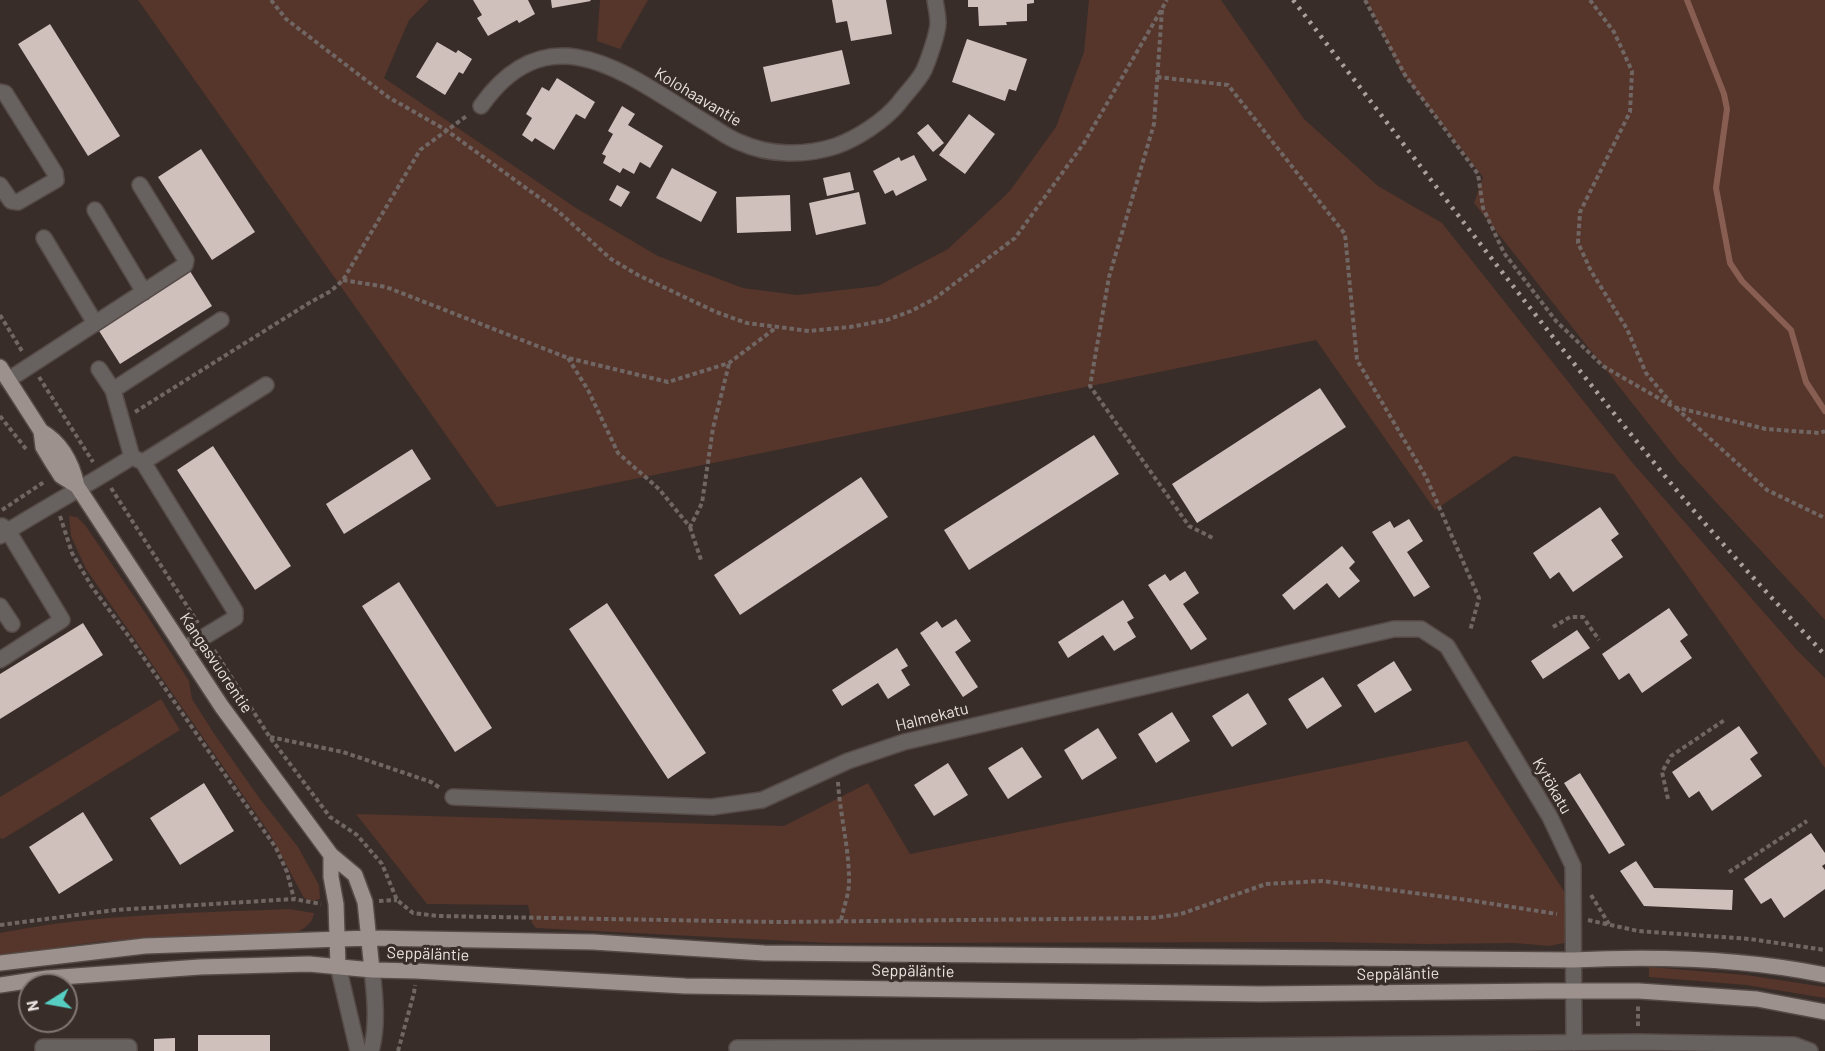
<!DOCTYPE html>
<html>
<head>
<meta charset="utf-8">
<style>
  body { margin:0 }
  #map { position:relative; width:1825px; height:1051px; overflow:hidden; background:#382d29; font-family:Barlow,sans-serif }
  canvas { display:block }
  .north { position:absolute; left:18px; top:973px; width:60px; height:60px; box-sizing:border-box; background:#382d29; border:2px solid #807673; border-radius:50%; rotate:259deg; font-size:16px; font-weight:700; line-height:24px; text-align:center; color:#ebe3e1 }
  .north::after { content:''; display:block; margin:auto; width:21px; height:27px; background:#57cec2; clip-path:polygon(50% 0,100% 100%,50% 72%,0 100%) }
</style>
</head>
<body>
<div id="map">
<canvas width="1825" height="1051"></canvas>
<div class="north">N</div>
</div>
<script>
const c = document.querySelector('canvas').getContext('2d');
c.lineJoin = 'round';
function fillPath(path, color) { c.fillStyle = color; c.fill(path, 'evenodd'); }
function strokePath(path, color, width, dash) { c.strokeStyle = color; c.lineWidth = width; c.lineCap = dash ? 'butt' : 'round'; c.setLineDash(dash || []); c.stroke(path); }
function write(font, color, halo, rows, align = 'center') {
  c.font = font + ' Barlow,sans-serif'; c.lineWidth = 6; c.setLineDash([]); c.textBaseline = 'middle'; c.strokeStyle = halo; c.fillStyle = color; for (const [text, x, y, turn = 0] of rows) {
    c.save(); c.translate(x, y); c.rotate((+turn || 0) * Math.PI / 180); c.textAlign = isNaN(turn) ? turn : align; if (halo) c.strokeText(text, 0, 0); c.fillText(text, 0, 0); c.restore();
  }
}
const green = new Path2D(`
  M138,0H429L409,20L384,78L576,208L658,256L743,288L797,295L878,286L948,249L1009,192L1056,127L1084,52L1089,0H1221L1304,119L1378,186L1442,223L1631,461L1796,649L1825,678V768L1614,474L1514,456L1435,510L1316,340L497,507Z
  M600,0H648L620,49L597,41Z
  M1367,0H1825V620L1678,461L1474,203L1483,177L1401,72Z
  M69,516L77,517L85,525L146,614L189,681L192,699L215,735L260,799L298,847L319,885L320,899L313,901L304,898L270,834L86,569L71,536Z
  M161,699L180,730L3,839L0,838V797Z
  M1467,741L1571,902L1569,942L1549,946L1514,943L1426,944L1322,942L830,943L536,928L532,923L528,905L427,904L356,814L784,826L868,783L910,854Z
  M289,909L314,913C312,929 293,934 280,937L104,941L0,955V933C95,914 193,913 289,909Z
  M1649,967L1746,975L1825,987V998L1746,985L1649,977Z`);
const stream = new Path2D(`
  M1687,0L1724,94L1727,109L1716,188L1730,263L1742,281L1791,330L1806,382L1825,411`);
const building = new Path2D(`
  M473,0H528L535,14L519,23L517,20L488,36L477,18L482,15Z
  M551,0H590L591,1L552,8Z
  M832,0H886L892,34L851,41L847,21L836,23Z
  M968,0H1034V3L1027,4V21L1006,22L1007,25L979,26L978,7H968Z
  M50,24L120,136L88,156L18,44Z
  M967,39L1027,59L1016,91L1009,89L1005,101L952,82Z
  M437,42L456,53L458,50L472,59L463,74L459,72L445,95L416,77Z
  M842,50L850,84L771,102L763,67Z
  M557,78L595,102L585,119L576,114L554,150L535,138L532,142L522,135L532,118L526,114L542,87L549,91Z
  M622,106L635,114L628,125L663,146L650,168L640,162L634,174L623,168L620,173L603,163L606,156L602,154L613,134L608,131Z
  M969,114L995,134L965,174L939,155Z
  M928,124L944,143L933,152L917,133Z
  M201,149L255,232L212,260L158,177Z
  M914,155L927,180L896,196L893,190L885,194L873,171L899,157L901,161Z
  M672,168L717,192L701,222L656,198Z
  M850,172L854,190L827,196L823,178Z
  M617,185L630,192L621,207L609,200Z
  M859,192L866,224L816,235L809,203Z
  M790,195L791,231L737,233L736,197Z
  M188,268L212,306L120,364L96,326Z
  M1320,388L1346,427L1197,523L1172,484Z
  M1094,435L1119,474L969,570L944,530Z
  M213,446L291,566L255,590L177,470Z
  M412,449L431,479L344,534L326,504Z
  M861,477L888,517L740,615L714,575Z
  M1600,507L1619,534L1611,540L1623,557L1573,592L1559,572L1550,579L1533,553Z
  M1409,519L1423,541L1407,552L1430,587L1414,597L1372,532L1390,521L1394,528Z
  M1342,546L1355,562L1349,568L1360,581L1339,598L1327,583L1294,610L1282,595Z
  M1185,571L1199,593L1183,604L1207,639L1191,650L1148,585L1165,574L1170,581Z
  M399,582L492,728L455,752L362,606Z
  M1123,600L1134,618L1127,622L1136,637L1114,651L1103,635L1068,658L1058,642Z
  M607,603L706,753L668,779L569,629Z
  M1669,608L1688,635L1680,641L1692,658L1642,693L1629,673L1619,680L1602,654Z
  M956,619L971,641L955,652L978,687L963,697L920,633L937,621L942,628Z
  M83,623L103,655L0,719V674Z
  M1577,630L1590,648L1543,679L1531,661Z
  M897,648L908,666L901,670L910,685L888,699L878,683L842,706L832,690Z
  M1394,661L1412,690L1375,713L1357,685Z
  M1323,677L1342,706L1307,729L1288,699Z
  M1248,693L1267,724L1232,747L1212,716Z
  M1172,712L1190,741L1156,763L1138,734Z
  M1739,726L1758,753L1750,759L1762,776L1712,811L1699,791L1689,798L1672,772Z
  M1098,728L1117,758L1082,780L1064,750Z
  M1022,747L1042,777L1008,799L988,768Z
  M948,763L968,795L934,816L914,785Z
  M1580,773L1625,845L1609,854L1564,783Z
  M204,783L234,831L180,865L150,818Z
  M83,812L113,860L59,894L29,847Z
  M1811,833L1825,853V864L1822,866L1825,870V889L1784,918L1771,898L1761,904L1744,879Z
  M1636,861L1654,888L1733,890L1732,910L1644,906L1620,871Z
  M198,1035H270V1051H198Z
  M175,1038V1051H154V1039Z`);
const path = new Path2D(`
  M271,0L286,19L388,97L446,130L559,212L611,259L638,275L716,312L747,323L809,331L850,327L887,320L911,311L934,299L1015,238L1084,143L1167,0
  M1365,0L1405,75L1478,174L1483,208L1504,253L1556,321L1603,366L1674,407L1766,429L1820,433L1825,431
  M1590,0L1614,32L1632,71L1630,112L1580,212L1578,243L1591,271L1627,329L1646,373L1671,403
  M1162,10L1154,124L1109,277L1090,386L1189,526L1215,539
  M1157,77L1228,85L1345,234L1357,360L1426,477L1479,598L1470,631
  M343,280L386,287L568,358L668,382L729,363L777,327
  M0,315L22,351
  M568,358L588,390L618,453L659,489L690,527L702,503L713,428L729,364
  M39,377L93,462
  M1676,408L1767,490L1825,518
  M135,412L309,303L331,291L343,280L420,150L468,115
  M0,416L26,449
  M111,488L198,623
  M2,510L44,482
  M60,516L72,553L92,587L130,638L276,848L287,872L294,899
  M690,527L701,560
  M1553,627L1570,617H1583L1599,640
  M214,650L269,736L330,817L357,835L382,864L397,900L413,913L438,916L777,922L1152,918L1181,914L1266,884L1322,881L1468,900L1557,914
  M270,737L343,752L431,782L440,788
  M838,782C840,816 850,851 849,885C848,897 843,909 841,921
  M1668,799L1662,772L1671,756L1726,719
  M1729,872L1807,821
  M1591,895L1609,924
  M379,901L397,900
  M1588,920L1638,931L1750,939L1825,950
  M0,925L115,910L294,899L321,904
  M1638,1026V1006
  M398,1051L414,993L415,985`);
const minor = new Path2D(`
  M0,92L5,93L55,173L56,180L18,202L11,201L0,185
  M481,106C551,7 631,78 708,124C718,130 728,138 739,142C770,156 805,156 836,146C858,138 884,121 899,103C907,92 918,82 924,70C928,61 938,33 938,23C938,15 936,7 935,0
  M95,210L144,292
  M44,238L95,323
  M99,369L113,390
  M8,380L185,265L186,260L140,185
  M134,458L143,462L266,385
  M143,462L235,611V618L184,649
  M0,536C44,508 88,485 132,457L113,390L221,320
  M0,606L12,624
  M0,660L62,620L8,531L2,526
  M453,797L712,807L762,800L848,761L904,742L1394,629H1421L1447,646L1550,817L1573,866L1574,1043
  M338,966L358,1051
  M737,1048L1138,1047
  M43,1051V1047H129V1051
  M371,1051C378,1026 375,996 372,970
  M1138,1051V1047L1638,1042L1794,1045L1810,1051`);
const major = new Path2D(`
  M0,367L41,431L43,447L52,462L61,476L77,486
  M41,431C62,443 72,462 77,486L222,707L331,855L355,875L365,902L372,970
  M331,855V877L336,904L338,966
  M0,963L145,946L369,938L593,942L764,953L1573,960C1657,956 1742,958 1825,975
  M0,985L47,978L200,967L309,964L372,970L416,971L685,986L1260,994L1546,991H1639L1757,999L1825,1012`);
const rail = new Path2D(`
  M1293,0C1413,156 1531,313 1656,465C1709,531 1767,593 1825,655`);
const streetNames = [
  ["Kolohaavantie",698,97,31],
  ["Kangasvuorentie",216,663,56],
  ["Halmekatu",932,717,-14],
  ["Kytökatu",1552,786,60],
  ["Seppäläntie",428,954,2],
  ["Seppäläntie",913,971,1],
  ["Seppäläntie",1398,974,-1]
];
fillPath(green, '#56352b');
strokePath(stream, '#885e52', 6);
fillPath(building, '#cfc0bc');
strokePath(minor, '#554a46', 18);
strokePath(major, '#554a46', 18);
strokePath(path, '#706663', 4, [4.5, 3]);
strokePath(minor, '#67615f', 15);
strokePath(major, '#9d918d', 15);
strokePath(rail, '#aaa19e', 4.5, [3, 6]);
write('16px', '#ebe3e1', '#382d29', streetNames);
</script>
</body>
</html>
